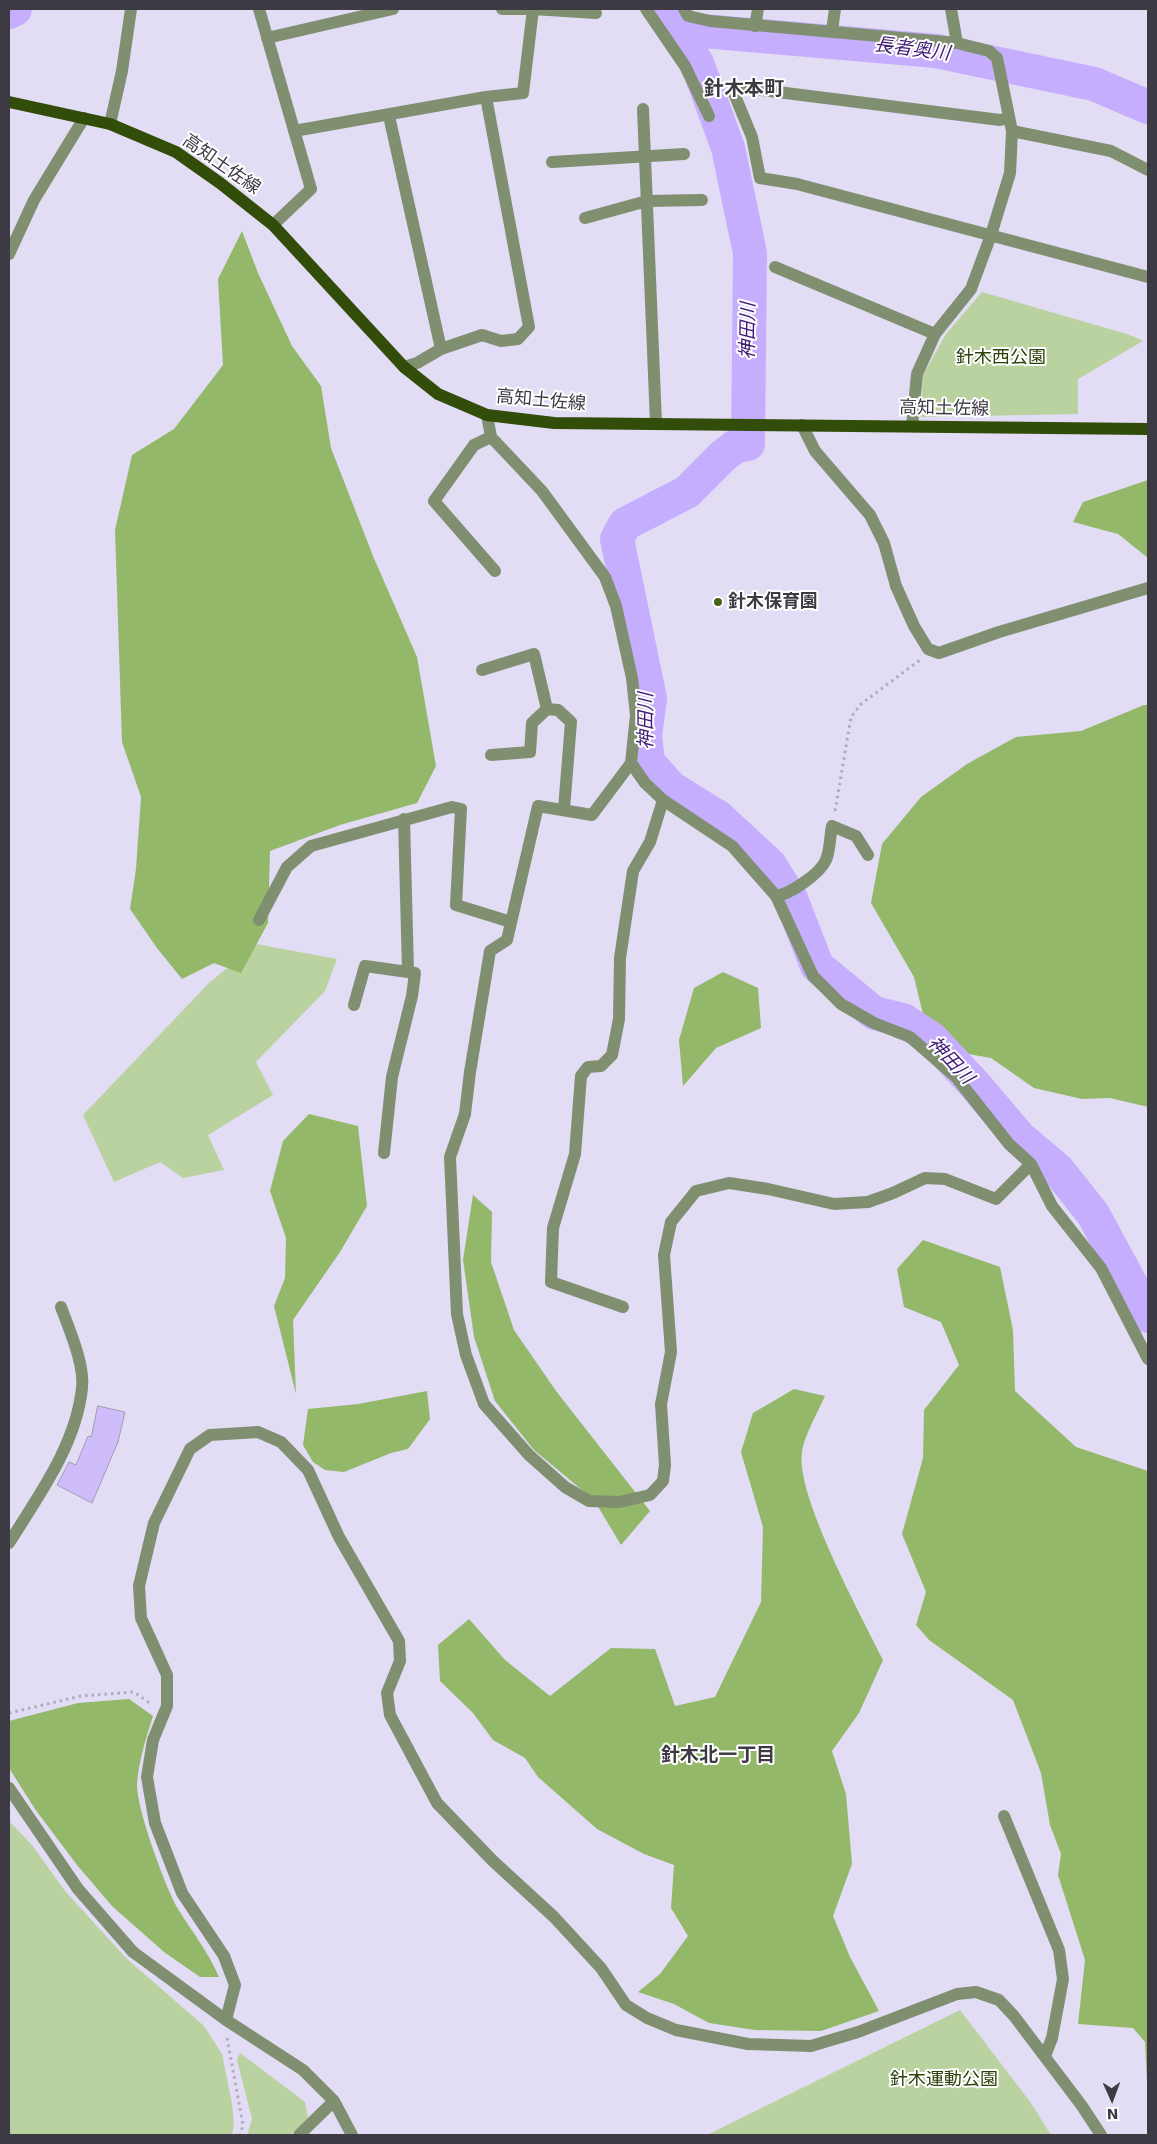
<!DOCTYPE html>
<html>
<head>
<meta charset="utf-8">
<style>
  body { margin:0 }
  #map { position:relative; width:1157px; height:2144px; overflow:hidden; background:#e2dcf4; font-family:"DejaVu Sans",sans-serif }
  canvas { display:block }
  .frame { position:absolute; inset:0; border:10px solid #3d3a44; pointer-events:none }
  .north { position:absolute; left:1087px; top:2074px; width:50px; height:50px; -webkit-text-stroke:4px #fff; paint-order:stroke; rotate:178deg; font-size:14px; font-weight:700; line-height:20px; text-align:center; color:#3d3a44 }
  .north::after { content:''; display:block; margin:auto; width:18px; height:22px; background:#3d3a44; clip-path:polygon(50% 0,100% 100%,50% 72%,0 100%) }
</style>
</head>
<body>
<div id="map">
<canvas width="1157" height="2144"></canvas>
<div class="frame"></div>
<div class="north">N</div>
</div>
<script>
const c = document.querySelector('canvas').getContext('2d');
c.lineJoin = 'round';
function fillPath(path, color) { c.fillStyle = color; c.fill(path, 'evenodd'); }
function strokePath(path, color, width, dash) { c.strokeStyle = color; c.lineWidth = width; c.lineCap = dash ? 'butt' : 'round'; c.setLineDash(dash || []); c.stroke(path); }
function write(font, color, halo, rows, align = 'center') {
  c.font = font + ' "DejaVu Sans","Noto Sans JP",sans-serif'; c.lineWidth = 4; c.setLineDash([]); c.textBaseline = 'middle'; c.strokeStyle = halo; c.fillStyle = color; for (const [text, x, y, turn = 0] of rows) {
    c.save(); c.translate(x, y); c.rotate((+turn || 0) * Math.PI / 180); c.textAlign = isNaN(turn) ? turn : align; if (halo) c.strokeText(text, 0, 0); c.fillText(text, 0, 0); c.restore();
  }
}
const green = new Path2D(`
  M982,292L1130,335L1143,341L1078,379V414L921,417L923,375L946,334Z
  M256,944L337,959L325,991L256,1062L273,1095L208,1135L224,1170L183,1178L160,1162L114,1182L83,1115L208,984Z
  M9,1821L32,1845L65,1891L126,1958L204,2026L222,2054L232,2104L234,2124L232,2135H9Z
  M960,2010L1031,2103L1051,2135H707Z
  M240,2053L305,2102L308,2118L290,2135H247L252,2119L237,2060Z`);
const forest = new Path2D(`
  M242,231L258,273L292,346L321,386L331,448L373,556L417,657L436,766L417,803L340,825L270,851L268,923L241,973L214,963L182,979L157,948L130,909L136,869L141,797L122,742L115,530L132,455L174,429L223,365L218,279Z
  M1148,480V558L1118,534L1073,522L1083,502Z
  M1144,705H1148V1107L1110,1098L1082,1099L1034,1088L991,1058L968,1054L927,1031L914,977L871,903L882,844L921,797L967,764L1016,737L1081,731Z
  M723,972L758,988L761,1028L716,1048L683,1086L679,1040L694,988Z
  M309,1114L358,1126L367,1206L340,1252L293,1320L296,1394L274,1306L285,1278L286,1238L270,1191L283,1141Z
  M473,1195L492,1212L491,1262L514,1330L556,1391L650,1511L621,1545L594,1500L534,1450L495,1401L474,1337L463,1260Z
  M923,1240L1000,1267L1013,1330L1015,1391L1076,1447L1148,1471V2103L1145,2042L1133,2028L1078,2024L1085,1960L1058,1875L1061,1854L1050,1825L1041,1773L1013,1700L929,1640L916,1625L926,1592L902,1534L923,1458L924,1410L959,1365L941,1322L904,1307L897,1269Z
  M794,1389L825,1396C818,1412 804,1436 802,1452C795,1495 862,1617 883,1660L859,1713L832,1751L846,1794L852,1864L833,1916L850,1957L879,2011L821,2031L755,2030L709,2023L674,2004L638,1992L660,1974L688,1936L671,1908L674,1865L644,1854L597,1829L538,1777L525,1758L493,1740L473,1713L440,1681L438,1645L469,1619L505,1660L550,1696L611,1648L655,1649L675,1706L715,1697L761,1602L763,1527L741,1452L753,1413Z
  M427,1391L430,1419L408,1449L391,1453L344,1472L325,1470L313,1462L303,1445L308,1409L358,1404Z
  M129,1699L153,1716C146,1738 139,1760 137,1783C136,1808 165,1886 178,1909C193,1933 207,1950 219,1977H200L164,1952L112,1906L77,1865L35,1809L9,1768V1721L78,1703Z`);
const river = new Path2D(`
  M660,9L697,63L728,148L750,253L748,444L736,446L723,456L687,492L625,524L617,539L650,699L645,736L648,762L671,788L718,817L770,865L791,899L817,966L874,1013L903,1020L932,1039L975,1085L1019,1137L1058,1170L1093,1214L1148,1316
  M9,12L15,9
  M670,23L703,31L936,51L1094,84L1148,107`);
const building = new Path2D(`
  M98,1406L125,1412L118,1442L92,1503L57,1485L69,1462L76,1465L88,1436L91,1437Z`);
const path = new Path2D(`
  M835,811L851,717L861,704L920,660
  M9,1713L81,1696L134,1692L151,1704
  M227,2038L243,2125L240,2135`);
const minor = new Path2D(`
  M259,9L311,189L273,225
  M502,9H533
  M646,9L685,66L709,116
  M684,9L688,16L710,21L957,43L989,51L997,58L1012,131L1010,173L991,235L971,289L935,334L917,374L912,426
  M951,9L957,43
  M755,26L758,9
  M832,31L835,9
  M267,38L393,9
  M643,109L656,423
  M389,116L441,349L417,363L404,367
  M1009,118L1000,120L746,88L733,91L752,137L760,178L797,184L1148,277
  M110,124L122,71L131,9
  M294,131L486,97L523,93L533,9L596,13
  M1012,131L1111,151L1148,170
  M552,162L684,154
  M585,218L647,201L702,200
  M9,254L34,200L84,118
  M775,267L935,334
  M441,349L482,335L501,341L518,339L529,327L486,97
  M487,415L491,437L542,491L605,577L616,606L632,678L636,715L631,763L592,815L538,806L507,940L490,951L470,1072L465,1114L450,1157L457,1314L466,1355L484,1404L529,1455L565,1487L589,1501L619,1502L650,1495L663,1481L665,1465L661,1404L671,1352L664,1255L671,1222L696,1191L729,1183L768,1189L834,1204L868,1202L893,1193L925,1178L945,1179L996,1199L1031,1164
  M802,425L815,451L870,515L884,543L896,586L914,626L928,649L939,653L999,632L1148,588
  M491,437L474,445L434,501L495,571
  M482,670L534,654L547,709L532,723L530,752L491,755
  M547,709L558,710L571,722L564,809
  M631,763L645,783L663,800L732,846L776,896L813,976L841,1004L874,1023L910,1037L956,1077L1009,1144L1031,1164L1052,1206L1101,1268L1148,1359
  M404,819L408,971
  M776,896C790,894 820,874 826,860C830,851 830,836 832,826L856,836L868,855
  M259,920L287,867L311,846L452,807L461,809L456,905L511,922
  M354,1005L365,966L415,973L412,996L392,1077L384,1153
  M623,1307L551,1282L553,1228L575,1154L581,1076L588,1067L601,1066L612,1055L619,1019L620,958L633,871L650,842L663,800
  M9,1543C39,1495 76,1445 82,1388C85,1365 69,1329 61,1307
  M9,1788L78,1889L133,1952L226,2020L303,2070L334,2101L299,2135
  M1004,1816L1059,1950L1063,1979L1052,2038L1045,2056
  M226,2020L235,1985L224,1956L182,1893L155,1823L147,1777L153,1740L167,1706V1675L141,1618L139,1586L154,1523L190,1449L210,1435L258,1432L281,1442L308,1470L339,1537L399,1641L400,1661L387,1693L390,1715L437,1803L493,1861L554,1917L601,1968L626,2005L647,2018L676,2030L748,2044L811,2046L858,2032L957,1994L976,1992L999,2000L1014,2016L1082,2106L1101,2135
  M334,2101L352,2135`);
const major = new Path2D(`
  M9,102L110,124L176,152L220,183L273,225L404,367L438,394L487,415L554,423L1148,429`);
const markers = [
  [718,602,5,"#446418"]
];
const streetNames = [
  ["高知土佐線",221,165,35],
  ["高知土佐線",541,401,5],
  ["高知土佐線",944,409,1]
];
const parkNames = [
  ["針木西公園",1001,358],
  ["針木運動公園",944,2080]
];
const poiNames = [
  ["針木保育園",728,602]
];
const waterNames = [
  ["長者奥川",912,50,7],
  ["神田川",749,331,-89],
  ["神田川",647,721,-90],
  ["神田川",950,1061,47]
];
const neighbourhoodNames = [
  ["針木北一丁目",718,1756]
];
const quarterNames = [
  ["針木本町",744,90]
];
fillPath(green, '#b9d2a0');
fillPath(forest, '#93b86a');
strokePath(river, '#c5aefd', 34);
fillPath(building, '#cebcfb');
strokePath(building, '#a19cb2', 1);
strokePath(path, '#b0abbf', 3, [2.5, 4]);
strokePath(minor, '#7f8f6f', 12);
strokePath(major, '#324c09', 12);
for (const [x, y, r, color] of markers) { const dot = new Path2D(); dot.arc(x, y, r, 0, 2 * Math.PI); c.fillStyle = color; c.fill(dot); strokePath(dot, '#fff', 2); }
write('18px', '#3d3a44', '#fff', streetNames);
write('18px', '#2b4208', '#fff', parkNames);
write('bold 18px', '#3d3a44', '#fff', poiNames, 'left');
write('italic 19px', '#411c75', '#fff', waterNames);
write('bold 19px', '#3d3a44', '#fff', neighbourhoodNames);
write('bold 20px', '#3d3a44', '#fff', quarterNames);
</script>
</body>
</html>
